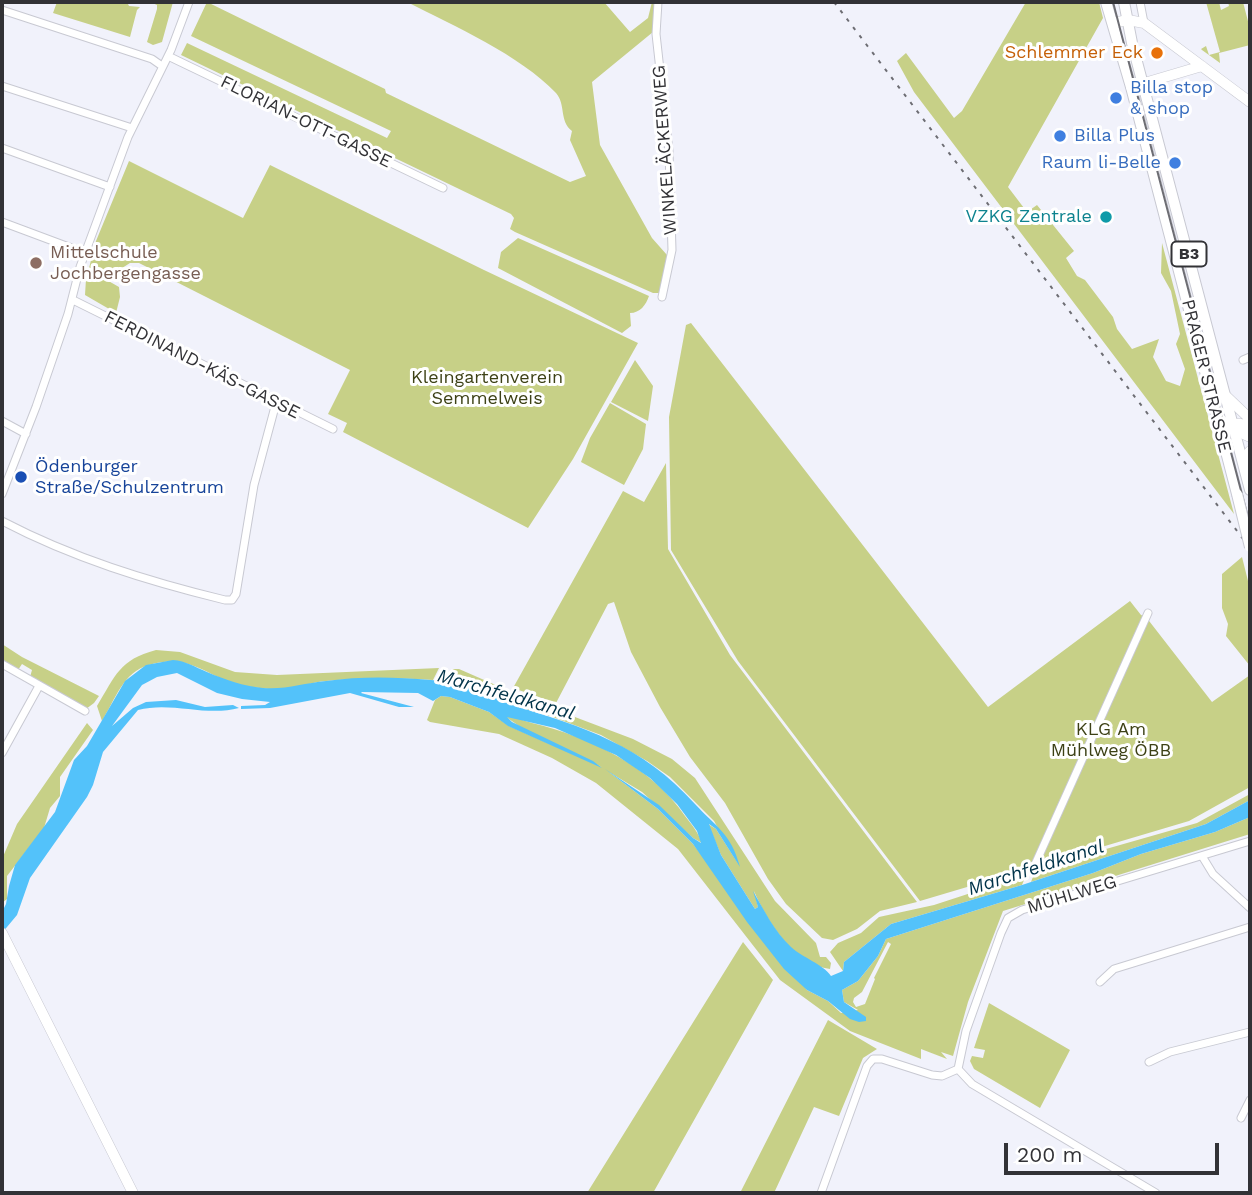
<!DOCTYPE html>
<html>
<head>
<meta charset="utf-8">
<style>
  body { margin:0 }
  #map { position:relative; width:1252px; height:1195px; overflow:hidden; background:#f1f2fb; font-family:"Work Sans",sans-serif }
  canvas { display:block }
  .frame { position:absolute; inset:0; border:4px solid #323236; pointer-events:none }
  .scale { position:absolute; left:1004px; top:1143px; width:215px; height:32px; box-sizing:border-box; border:4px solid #323236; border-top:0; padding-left:9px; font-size:21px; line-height:24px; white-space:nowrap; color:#323236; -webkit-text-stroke:5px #fff; paint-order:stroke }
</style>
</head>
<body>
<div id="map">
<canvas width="1252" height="1195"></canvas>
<div class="frame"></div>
<div class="scale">200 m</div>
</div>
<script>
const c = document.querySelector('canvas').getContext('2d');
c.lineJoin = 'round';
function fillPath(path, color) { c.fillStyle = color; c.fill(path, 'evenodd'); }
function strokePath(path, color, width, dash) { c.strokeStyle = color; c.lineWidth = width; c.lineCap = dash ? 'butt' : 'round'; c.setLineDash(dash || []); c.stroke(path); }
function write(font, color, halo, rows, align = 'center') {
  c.font = font + ' "Work Sans",sans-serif'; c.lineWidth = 6; c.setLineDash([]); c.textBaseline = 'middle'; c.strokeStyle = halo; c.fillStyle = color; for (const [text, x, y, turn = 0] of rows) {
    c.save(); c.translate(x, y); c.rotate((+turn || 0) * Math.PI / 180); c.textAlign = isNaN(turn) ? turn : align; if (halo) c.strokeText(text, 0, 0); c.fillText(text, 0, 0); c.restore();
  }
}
const green = new Path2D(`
  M57,2H127L129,6L140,7L137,10L130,37L53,13Z
  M150,2H173L162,42L153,45L147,42L157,9V5Z
  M207,2L385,89L386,93L570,182L586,176L570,140L572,131C559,121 566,104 556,93C520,55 454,26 407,2H604L630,32L648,18L652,2H656L653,32L592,82L600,145L652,238L667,255V264L659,293H653L515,232L510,229L514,218L511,214L181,55L187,43L387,138L391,131L191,36Z
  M1026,2H1099L1103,18L1008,187L1027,212L1037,205L1074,251L1066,258L1077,276L1085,280L1113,317L1117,329L1132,349L1159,339L1153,357L1166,381L1180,386L1185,369L1176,344L1180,334L1171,291L1161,273L1162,243L1234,514L914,92L897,61L906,53L954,118L962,111Z
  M1206,2H1219L1221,10L1229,6L1228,2H1243L1250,29V45L1219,53L1220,63L1202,50L1201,49L1206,46L1209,55L1220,52Z
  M129,161L243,218L270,165L484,270L638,343L573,459L528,528L343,432L347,423L328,414L350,370L139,263H130L111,275L89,268L96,241Z
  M518,238L649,296C646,305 640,313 630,313L631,326L622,333L498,268L501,252Z
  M91,274L98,275L119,287L120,297L116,313L85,295L86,279Z
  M691,323L988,707L1130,601L1141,615L1146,617L1212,702L1250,675V787L1189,821L920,901L738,661L671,550L669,417L686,325Z
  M635,360L653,386L648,421L611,402Z
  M610,403L646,424L643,449L624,485L581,462L590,438Z
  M666,463L668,549L730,655L917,902L880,911L857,929L833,940L822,938L786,904L768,879L725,803L690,757L660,707L631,652L614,602L608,604L556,703L513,688L623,491L644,502Z
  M1242,557L1250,589V666L1226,636L1228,624L1222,608V574Z
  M2,644L22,657L99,696L94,703L86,709L30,677L32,670L22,664L18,670L2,661Z
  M156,650L180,652L235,672L277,675L439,668L433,680C397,678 362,678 326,681C312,682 298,688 284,689C272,690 258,688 246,686C207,680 194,652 149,665C123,672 115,700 102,721L97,706C116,675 119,660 156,650Z
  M453,669H459L530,700L633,739L672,759L695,778L775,901L816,943L820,957H826L831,963L830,969C795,965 767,922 754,891L758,907L755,909L721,855L708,824L716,829L739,865L714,821L670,777L647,761L601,735L550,716L509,704L487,693L451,683L449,674Z
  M441,696L450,697L489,712L509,726L602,767L522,728L506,717C515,716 523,721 532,723C590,737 652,767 685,816C692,825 698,832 702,843L693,838L642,792L609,772L658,809L693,844L807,990L828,1001L841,1013L858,1010L844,1002L842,990L858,981L878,956L886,939L1093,873L1141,854L1215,832L1250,817V834L1003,911L968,1002L953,1056L941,1052L947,1059L921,1049V1059L850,1031L780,980L678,849L596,783L552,758L499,734L430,722L427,720L435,700ZM888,942L891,944L874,978L875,979L865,1004L856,1007L853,1002L854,998L862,992Z
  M87,723L93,730L60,777V796L50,808L44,828L7,876V899L2,903V859L17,824Z
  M1250,794V800L1206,824L1031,882L1036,869L1197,823Z
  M1026,875L1022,885L891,924L844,962L843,971L830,952L838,943L861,933L879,917L934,905Z
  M743,942L773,980L653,1193H587Z
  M989,1003L1070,1050L1040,1108L974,1069L970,1061L972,1056L983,1058L985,1050L974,1048Z
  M828,1020L877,1049L863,1058L839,1116L814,1107L774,1193H740Z`);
const water = new Path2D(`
  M173,660C186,661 195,667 207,672C226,680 243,686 263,688C285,690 304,683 326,681C361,676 396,677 431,680C450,682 471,686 488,693C496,697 503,702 512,705C584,727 642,745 695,804C716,827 731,833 740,867L716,829L709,824L721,855L755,909L758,907L753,891C764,910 774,931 791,947C803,958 823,964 831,976L843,971L844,962L891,924L1022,885L1206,824L1250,800V817L1215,832L1141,854L1093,873L886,939L878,956L858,981L842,990L844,1002L866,1017V1021L859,1022L850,1019L828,1001L807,990L784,969L747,922L693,844L658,809L605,769L659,805L693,838L701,843L697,831L677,804L650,778L616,755L555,728L507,717L512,722L593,761L602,768L508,726L489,712L450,697L441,696L433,701L418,693L362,692L361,693L414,707H399L350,693L270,708L241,709V706L265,705L270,702L242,699L217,693L177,673L157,677L142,685L112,726L133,708L146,702L176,700L205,707L233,705L239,708C206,717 171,701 138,710L103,752L93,785L87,797L30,878L17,915L2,933V912L6,904L9,886L15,865L55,812L74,760L87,746L125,681L146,665Z`);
const street = new Path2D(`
  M658,2L656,34L669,151L672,250L662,297
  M1140,2L1144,23
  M2,10L152,59L162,66
  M168,56L443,188
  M2,86L132,128
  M2,148L110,187
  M2,222L85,253
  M73,300L333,429
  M1243,360L1250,357
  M2,421L26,434
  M2,494L36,407L68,314L80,267L128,137L171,50L189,2
  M2,521C73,558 147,581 225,600H232L236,594L254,485L276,403
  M2,664L85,711
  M2,753L39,686
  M1202,856L1213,874L1250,908
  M1033,869L1148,613
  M1100,982L1114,969L1250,927
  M1149,1062L1170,1052L1250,1032
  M958,1069L966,1031L1001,933L1008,918L1022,910L1250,841
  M958,1069L972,1084L1156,1193
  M1241,1118L1250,1100
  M821,1193L867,1066L873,1059H882L932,1075L942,1076L958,1069`);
const secondary = new Path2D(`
  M1113,23L1128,20L1144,23L1250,102
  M1131,87L1202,66
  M1227,397L1250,419
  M1218,416L1228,427L1250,437
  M1227,428C1234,422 1242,423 1250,427
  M1245,468L1246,456L1250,451
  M2,933L133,1193`);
const primary = new Path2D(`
  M1106,2L1131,87L1237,494
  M1124,2L1132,43L1250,490`);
const tram = new Path2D(`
  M1113,2L1250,525`);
const rail = new Path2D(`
  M834,2L1250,548`);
const primaryBridge = new Path2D(`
  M1237,494L1250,547`);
const markers = [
  [1157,53,7,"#e8710a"],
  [1116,98,7,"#3f7fe0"],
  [1060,136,7,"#3f7fe0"],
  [1175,163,7,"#3f7fe0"],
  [1106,217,7,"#0f9aa8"],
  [36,263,7,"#8d6e63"],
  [21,477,7,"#1a4fb4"]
];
const shields = [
  [1189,254,35]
];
const shieldNames = [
  ["B3",1189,254]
];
const foodNames = [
  ["Schlemmer Eck",1143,53]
];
const shopNames = [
  ["Billa stop",1130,88],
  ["& shop",1130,109],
  ["Billa Plus",1074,136],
  ["Raum li-Belle",1161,163,"right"]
];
const streetNames = [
  ["FLORIAN-OTT-GASSE",306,122,26],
  ["WINKELÄCKERWEG",665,150,-94],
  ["FERDINAND-KÄS-GASSE",202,365,27],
  ["PRAGER STRASSE",1206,376,76],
  ["MÜHLWEG",1072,895,-17]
];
const cultureNames = [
  ["VZKG Zentrale",1092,217]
];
const educationNames = [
  ["Mittelschule",50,253],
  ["Jochbergengasse",50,274]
];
const parkNames = [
  ["Kleingartenverein",487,378],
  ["Semmelweis",487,399],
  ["KLG Am",1111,730],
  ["Mühlweg ÖBB",1111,751]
];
const transitNames = [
  ["Ödenburger",35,467],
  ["Straße/Schulzentrum",35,488]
];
const waterNames = [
  ["Marchfeldkanal",506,695,16],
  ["Marchfeldkanal",1036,868,-18]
];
fillPath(green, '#c7d087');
fillPath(water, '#53c2fa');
strokePath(street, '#c8c9d2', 9);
strokePath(secondary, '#c8c9d2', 11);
strokePath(primary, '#c8c9d2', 12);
strokePath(street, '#fff', 7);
strokePath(secondary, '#fff', 10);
strokePath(primary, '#fff', 10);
strokePath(tram, '#6d6d73', 2);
strokePath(rail, '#6d6d73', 2, [3.5, 7]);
strokePath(primaryBridge, '#c8c9d2', 12, []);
strokePath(primaryBridge, '#fff', 10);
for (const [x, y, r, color] of markers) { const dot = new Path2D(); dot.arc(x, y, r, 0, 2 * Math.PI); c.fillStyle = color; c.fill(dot); strokePath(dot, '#fff', 2.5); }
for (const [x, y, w] of shields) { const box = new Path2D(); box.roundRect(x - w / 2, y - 12.5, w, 25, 5); c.fillStyle = '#fff'; c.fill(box); strokePath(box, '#323236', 2); }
write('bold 16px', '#323236', null, shieldNames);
write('18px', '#c56008', '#fff', foodNames, 'right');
write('18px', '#366cbe', '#fff', shopNames, 'left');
write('18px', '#323236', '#fff', streetNames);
write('18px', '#0d838f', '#fff', cultureNames, 'right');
write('18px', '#785e54', '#fff', educationNames, 'left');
write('18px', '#3d4116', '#fff', parkNames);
write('18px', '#164399', '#fff', transitNames, 'left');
write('italic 19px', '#003349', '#fff', waterNames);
</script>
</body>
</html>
